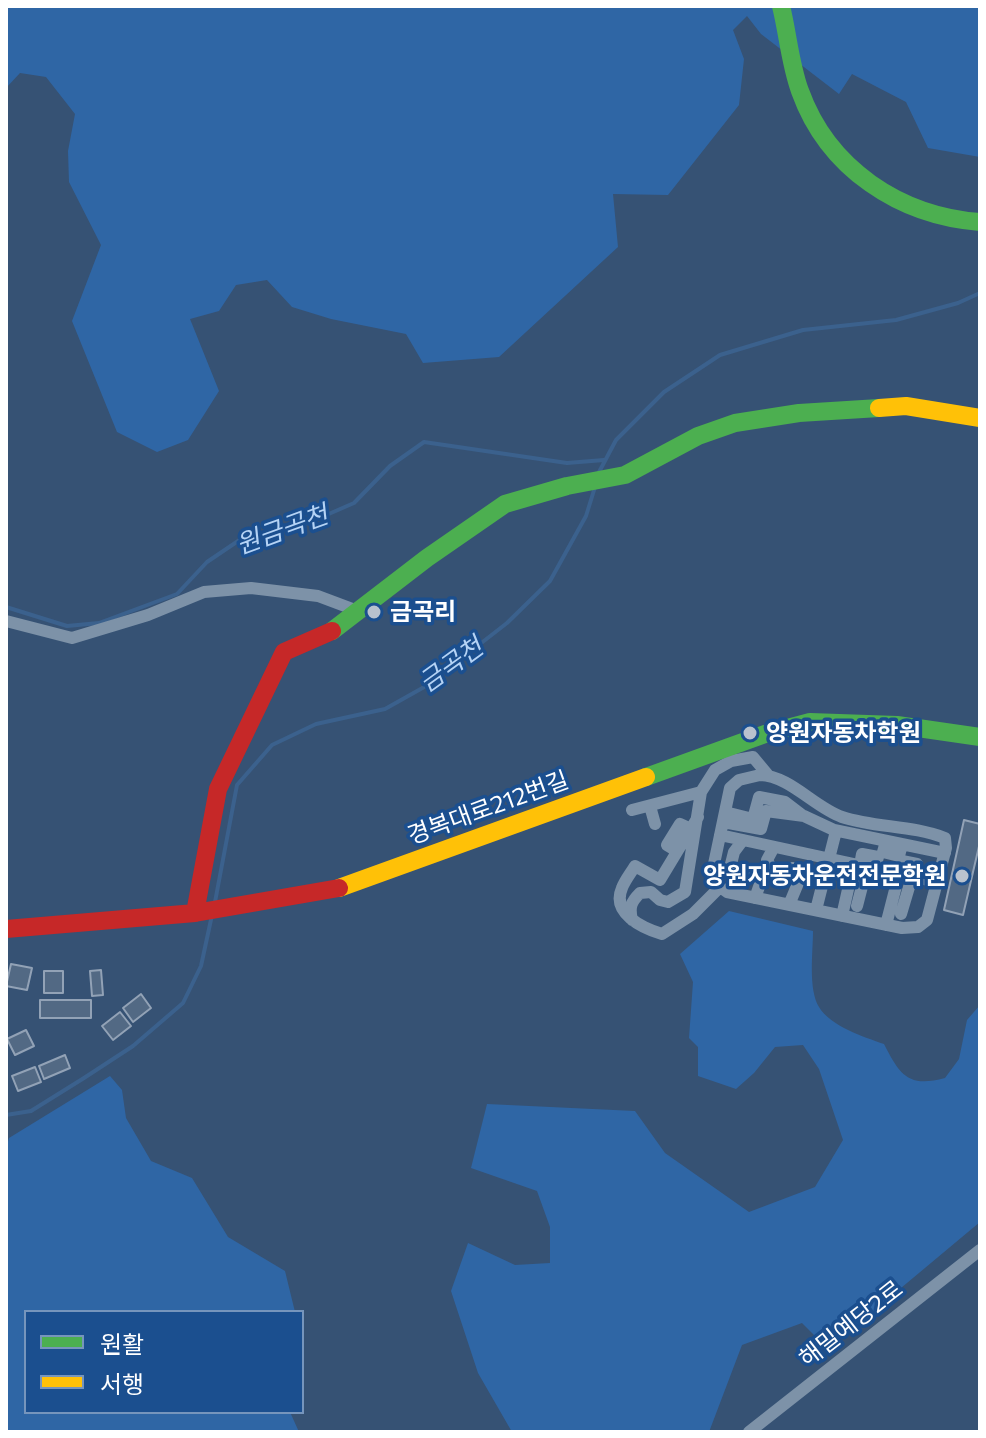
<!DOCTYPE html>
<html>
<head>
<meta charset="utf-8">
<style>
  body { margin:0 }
  #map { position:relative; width:986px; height:1438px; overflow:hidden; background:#365274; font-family:Commissioner,"Noto Sans KR",sans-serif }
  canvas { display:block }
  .frame { position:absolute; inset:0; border:8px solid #fff; pointer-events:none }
  .legend { position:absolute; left:24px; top:1310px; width:280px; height:104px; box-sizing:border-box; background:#1b4f8f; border:2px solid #7695bc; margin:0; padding:10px 14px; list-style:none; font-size:24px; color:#fff }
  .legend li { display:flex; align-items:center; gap:16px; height:40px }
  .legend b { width:40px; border:2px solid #7695bc }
</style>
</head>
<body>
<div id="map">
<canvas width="986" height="1438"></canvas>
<div class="frame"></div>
<ul class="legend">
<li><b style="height:10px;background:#4caf50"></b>원활</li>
<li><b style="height:10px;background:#ffc107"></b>서행</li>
</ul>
</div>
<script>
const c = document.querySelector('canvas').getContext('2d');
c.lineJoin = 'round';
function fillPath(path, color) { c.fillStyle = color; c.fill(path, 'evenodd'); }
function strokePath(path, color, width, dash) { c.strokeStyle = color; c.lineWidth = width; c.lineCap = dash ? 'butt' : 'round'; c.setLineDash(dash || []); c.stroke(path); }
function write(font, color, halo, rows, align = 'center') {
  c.font = font + ' Commissioner,"Noto Sans KR",sans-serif'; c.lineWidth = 7; c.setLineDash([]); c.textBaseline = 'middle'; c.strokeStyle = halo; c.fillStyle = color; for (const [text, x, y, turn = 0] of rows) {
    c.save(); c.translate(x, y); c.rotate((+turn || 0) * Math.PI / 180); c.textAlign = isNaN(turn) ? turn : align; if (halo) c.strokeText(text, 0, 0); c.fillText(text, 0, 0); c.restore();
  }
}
const green = new Path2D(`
  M6,6H980V157L928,148L906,102L852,74L839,94L761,34L747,16L733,30L744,59L739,105L668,195L613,194L618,247L499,357L423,363L406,334L331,319L292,307L267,280L236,285L219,311L190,319L219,391L188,440L157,452L117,432L72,321L101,245L69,182L68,151L75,114L46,77L20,73L6,88Z
  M729,911L813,931C813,952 808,989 819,1007C830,1026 864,1037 884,1044C900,1075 908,1088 945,1078L959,1059L967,1020L980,1005V1222L828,1349L802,1323L742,1345L709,1432H512L478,1373L451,1291L468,1243L515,1265L550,1263V1227L537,1191L471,1168L487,1104L635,1111L665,1153L749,1212L815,1187L843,1140L819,1069L803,1045L775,1047L754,1073L736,1089L698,1076V1047L689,1038L693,982L680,954Z
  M110,1076L122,1090L126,1118L151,1161L192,1178L228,1237L285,1271L295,1312H26V1412H290L299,1432H6V1148L9,1138Z`);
const stream = new Path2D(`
  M598,474L616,440L664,392L720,355L803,330L896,320L958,303L980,293
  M6,607L67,626L99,623L177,594L207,562L244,537L308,523L354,503L390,466L424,442L567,463L604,460
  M215,902L237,785L272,745L316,724L385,709L426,686L507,623L550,581L586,516L595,487
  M6,1115L31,1111L84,1078L133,1046L183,1003L201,966L212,915`);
const building = new Path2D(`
  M964,820L980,824V842L963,915L944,910Z
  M11,964L32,968L27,990L6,986Z
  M101,970L103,995L92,996L90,971Z
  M44,971H63V993H44Z
  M141,994L151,1008L133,1022L123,1008Z
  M40,1000H91V1018H40Z
  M120,1012L131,1026L113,1040L102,1026Z
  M26,1030L34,1046L15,1055L7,1039Z
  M65,1055L70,1068L44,1079L39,1066Z
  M35,1067L41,1082L18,1091L12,1076Z`);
const street = new Path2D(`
  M6,621L72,638L148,615L204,592L251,588L318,596L358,611
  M760,775C790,776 814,807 842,817C875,828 912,825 945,838L946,848L927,920L918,927L902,928L727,892L716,884L714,864L730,788L739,780Z
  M650,806L655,824
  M632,810L701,792
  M725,812L753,819L759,797L785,802L802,815
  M698,817L660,880L635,866C631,873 625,880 622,888C611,913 642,928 662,934L693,914L720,887
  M723,822L761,829L766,811L804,816L834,830L945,853
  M720,835L937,882
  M743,840L734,852L731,864L735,870L752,869L760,874V884L755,898
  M886,841L883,852L899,856L902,844
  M774,847L767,860L772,870L793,868L801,876L789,905
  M677,851L667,845L680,824L691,829
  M860,865L862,854L878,857L875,868
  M899,874L902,861L917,864L915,877
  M857,906L867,867
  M816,910L836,831
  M901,914L912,877
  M842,916L851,876
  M632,920C629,907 631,902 640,893L651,892L660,900L668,902L685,892L701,792L715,770L731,761L753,757L768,775
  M886,925L896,886
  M749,1432L980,1250`);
const fast = new Path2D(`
  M781,6C788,34 790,64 800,91C828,169 900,216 980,222
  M332,631L427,558L505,504L567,486L625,475L698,436L735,423L799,413L879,408
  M646,777L765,734L810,722L897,725L980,737`);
const slow = new Path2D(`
  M879,408L906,406L980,418
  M339,888L646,777`);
const jam = new Path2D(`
  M195,913L218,789L284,652L332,631
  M6,929L195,913L339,888`);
const markers = [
  [374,612,8,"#b9c2ce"],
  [750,733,8,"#b9c2ce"],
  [962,876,8,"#b9c2ce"]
];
const poiNames = [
  ["금곡리",390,612],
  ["양원자동차학원",766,733],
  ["양원자동차운전전문학원",946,876,"right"]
];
const streetNames = [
  ["경복대로212번길",488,808,-20],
  ["해밀예당2로",851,1324,-38]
];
const waterNames = [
  ["원금곡천",282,530,-20],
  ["금곡천",451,665,-36]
];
fillPath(green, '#2f66a5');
strokePath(stream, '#3b618d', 4);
fillPath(building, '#526984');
strokePath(building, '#92a2b6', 2);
strokePath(street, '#7d92a8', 12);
strokePath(fast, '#4caf50', 18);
strokePath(slow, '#ffc107', 18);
strokePath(jam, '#c62828', 18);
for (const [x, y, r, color] of markers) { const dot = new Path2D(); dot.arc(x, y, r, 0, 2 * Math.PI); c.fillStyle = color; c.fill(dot); strokePath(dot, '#1b4f8f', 3); }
write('bold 24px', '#fff', '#1b4f8f', poiNames, 'left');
write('24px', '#fff', '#1b4f8f', streetNames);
write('italic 26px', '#b5d3f5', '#1b4f8f', waterNames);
</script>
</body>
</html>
